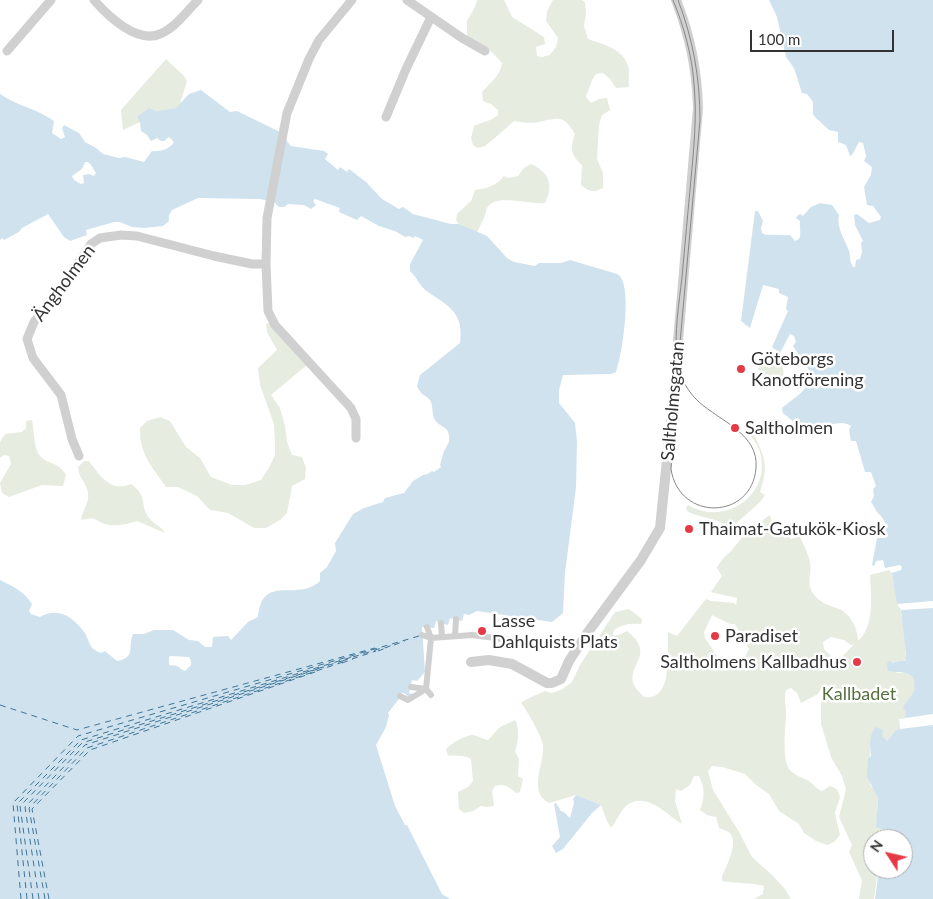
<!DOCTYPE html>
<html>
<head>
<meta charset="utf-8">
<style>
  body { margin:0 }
  #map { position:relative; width:933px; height:899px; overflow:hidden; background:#fff; font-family:Lato,sans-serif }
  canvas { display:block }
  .north { position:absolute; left:863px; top:829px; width:50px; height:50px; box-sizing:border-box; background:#fff; border:1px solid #adadad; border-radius:50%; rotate:305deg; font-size:14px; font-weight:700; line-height:20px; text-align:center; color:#333 }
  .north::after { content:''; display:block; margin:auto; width:18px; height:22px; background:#e63946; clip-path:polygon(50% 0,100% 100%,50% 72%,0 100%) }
  .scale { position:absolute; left:750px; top:30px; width:144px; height:22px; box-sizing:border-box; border:2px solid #333; border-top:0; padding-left:6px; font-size:15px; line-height:18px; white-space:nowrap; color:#333; -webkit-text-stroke:4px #fff; paint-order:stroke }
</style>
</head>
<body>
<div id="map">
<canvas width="933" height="899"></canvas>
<div class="north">N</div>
<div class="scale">100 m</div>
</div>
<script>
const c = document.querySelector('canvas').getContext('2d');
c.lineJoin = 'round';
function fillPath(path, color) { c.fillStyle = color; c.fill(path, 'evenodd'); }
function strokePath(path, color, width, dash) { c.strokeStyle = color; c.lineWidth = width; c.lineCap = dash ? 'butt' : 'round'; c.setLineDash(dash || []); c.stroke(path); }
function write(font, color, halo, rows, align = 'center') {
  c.font = font + ' Lato,sans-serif'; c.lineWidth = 5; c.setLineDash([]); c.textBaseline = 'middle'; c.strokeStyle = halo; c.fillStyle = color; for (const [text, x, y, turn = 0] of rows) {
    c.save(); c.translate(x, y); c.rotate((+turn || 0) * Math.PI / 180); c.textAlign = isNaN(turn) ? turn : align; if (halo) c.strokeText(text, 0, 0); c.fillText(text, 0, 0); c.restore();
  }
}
const green = new Path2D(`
  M477,0H504L512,17L544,37L545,44L536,47L537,56L542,57L550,55L556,47L558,38L546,21L547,11L553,0H582L585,2L586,14L584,26L588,39C603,44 623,49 628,66C630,72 628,81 629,87L616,88L610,79L603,73L596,74L592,80L586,97L591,103L599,99L607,98L610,110L602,115L599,125L597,159L603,173V188C594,193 589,192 581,185L582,165C570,154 570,149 575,134C562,113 559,119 538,122C530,124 522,122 514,121L497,136L485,146L478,148L473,145L471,138L474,126C482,122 492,121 498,115V110L491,104L483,101L482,92C490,83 501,75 502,63L490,50L467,36V21L475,7Z
  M166,59L184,76L187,81L179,107L176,108L156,111L140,122L123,130L121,110Z
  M531,164C549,172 554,185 545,203C530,205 496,193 487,208C485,211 487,211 485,215C483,221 479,227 477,233L459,224L456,220L457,214L471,201L475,190C488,188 496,186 504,176L508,178L518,176L524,168Z
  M269,323L307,365L271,395L280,408L285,426L287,442L292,455L302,457L306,468L305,479L292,486L287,513L280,520L266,528H254L228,513L210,510L197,496L178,487H166C152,467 139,453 140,428L147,421L160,417L170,421L186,447L200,458L211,477L232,485H245L261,480L270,466L275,455V442L274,424L260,385L258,368L277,350L267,332L266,324Z
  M766,355C782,363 789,368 779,387L758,369V364Z
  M32,420C34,430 34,449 40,456C48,465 58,461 66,475L63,486L42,485L9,497L2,493L0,483L11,464L9,456L4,455L0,458V442L5,434L22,432L26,428V421Z
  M748,432L753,433C765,457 769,465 760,492L765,495L760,502L730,529C718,517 701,519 687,511L686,508L688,505C725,527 772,495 760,452C758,445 753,439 748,432Z
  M84,461H89C100,476 111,493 131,484C150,498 138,505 150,519C155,525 159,524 165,533L137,521C128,524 114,527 105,524C91,519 98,517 81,520C82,510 90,503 88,493C87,483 78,477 78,467Z
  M770,515L775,534L788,536L791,539L796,537H800C803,544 807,551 809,558C814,573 804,583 815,596C822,604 829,605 839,609C851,614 858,629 858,641C875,626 871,596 870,575L889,570L892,573C896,595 911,642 904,663L899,661L892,663L897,673H907L914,677L916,685L913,693L933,725L896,730L887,741L882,738V734L870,739V785L876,792L878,798L877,808L883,829L882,839H873V869H878L874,899H859L862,880L849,852L852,845L839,817L846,789L842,776L831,757L821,724V689L818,694L801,703L797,693L791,688L786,690C783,699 787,707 786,717C785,729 782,761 790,770C796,777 805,778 810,782C815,786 816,789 822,791L830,786L837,789L840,797L835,813L840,835L834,842L827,845L816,841L804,833L799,824L779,811L769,794L756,785L745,774L722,767L712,766L708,771L713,790L739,832L752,857L773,876L785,889L791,899H754L763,894L764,886C750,882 737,884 722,881V877C726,866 739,844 730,833C727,831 722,829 719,828L716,817L707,815L700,810C705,797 705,789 699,776H694L690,785L681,791L676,789L675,801L682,824C667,815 647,791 627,805C621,810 616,822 611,828L607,821L601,805L576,795L549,803C527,791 545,763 543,745C542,737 527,710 521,703L527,699L545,691L551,693L561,690L572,682L580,665L615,612L629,609L642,619V622L641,624C631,623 623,624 614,630L613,635H619L627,631C657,655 626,664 634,685C636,689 641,694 644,697C674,702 667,651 668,632L677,636L706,599L711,601L734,603L736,605L737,598L711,592L722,576L717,568C720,561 725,557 730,552C740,542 745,528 761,529L763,520ZM712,615L730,624H735L749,649L741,664L731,668L723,665L705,638L704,632ZM831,637L844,640L851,645L854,644L844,655L830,665L833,658L824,649L823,642Z
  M515,720C520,728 518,743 515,752L519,759L518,776L523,779L520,792L516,793C509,787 504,783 495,786L492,791L494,806L487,807L481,806L473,811L464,813L459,809L458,792L468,787L473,781L471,759C464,754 456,757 448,755L446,750C449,744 464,736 472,735C477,735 482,739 488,740L500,727Z`);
const water = new Path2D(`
  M769,0H933V899H875L879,869H903V839H882L883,829L876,827L878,798L867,777L868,759L871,756C870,745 868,736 876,727L883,730L882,736L887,741L896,730L900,729L899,719L905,718L906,712L903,707C911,696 918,691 913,677L907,673L888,671L887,663L890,661L892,663L899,661H905L906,652L901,611L897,604L892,573L901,570L902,567L900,565L885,568L883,560L876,561L874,566L872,565L877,538H884C887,527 887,523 880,515C876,512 874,506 871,502L874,496L873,489L876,486L871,472H865L856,441H851L849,430L851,426C841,419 830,426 818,428C813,429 807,427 801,428L783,413L782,408C797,395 806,394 811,373L793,346L796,342L794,336L790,334L780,353L772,347L788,311L786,309L788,297L779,293V289L763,285L750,328L741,321L755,211H758L763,221L761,228L762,233L766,235C775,234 781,236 790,235L795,241L799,239C802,233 799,228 800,221L796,218L797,216L800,214L803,216L811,207L820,203L832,205L839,215C836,227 845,240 849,251C851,258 849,260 853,267H855L856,260L860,259L862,252L861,243L863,241L855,225L854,215L857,214L869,223L880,220L881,217L873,206L867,205L864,187L871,175L872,167L864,161L866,156L863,143L859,142L852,155L850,156L846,145L838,142V132L829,130L815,117L813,114V102L807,94L802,93L794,68L786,57L777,17Z
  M201,90L230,112L237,111L278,131L291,146L324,151L328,154L325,159L338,170L340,167L347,172L349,169L366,182L382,199L399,209L403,207L413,214L451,224H459L487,236L507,258L514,262L535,266L539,263H561L570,260L617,274C634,282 622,356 616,372L611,374L563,375L559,390V403L575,423L577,441L576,487L565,573L563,613L552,622L477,611L469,615L464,614L462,621L450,618L448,625L436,621L434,628L422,627L425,672L417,681L412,680L409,693L413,694L409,697L404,693H400L399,699L388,713L389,715L386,727L376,745L395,806L405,825H407L442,894L450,899H0V580C12,586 24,591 32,604L29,611L31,614L40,617C58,607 72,616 84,632C91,642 87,648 101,653L105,651L117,661C137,657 127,647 133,634H144L154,630H173L189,640L198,641L205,647H212L213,637L228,636L231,640L248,622L258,617C263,572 296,603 320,581V573L327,567L336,551L335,543L353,514L364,508L383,502L385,498L404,493L413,481L423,475L428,474L432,471L434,472L441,467L440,465L444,451L449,442C451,425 441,429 435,420C431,415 434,406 430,400C425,394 422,397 417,386L420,375L460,343C464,313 450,307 428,292C420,287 417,277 410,271V264L423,240L415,236L413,238L409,236L405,237L395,231L379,226L361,216L357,220L339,212L340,208L315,199L313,201L316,205L311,209L304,205L288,204L284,207H279L274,202L260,199L198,198L172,210L169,215V221L163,226L144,228L132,227L120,222H114L86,230L87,235L70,241L64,237L48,214L22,228L19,232L4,240L2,238L0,240V94C17,106 38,109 54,121L52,133L61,139L65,137L62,128L64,125L79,133L85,142L96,148L103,154L119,158L125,157L144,162L152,151C160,152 170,149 174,142L169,137L164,141H161L157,138L151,141L147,135L141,131L140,122L137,117L149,108L156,111L176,108L189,94ZM85,162H88C92,165 93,169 96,173L94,176L89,174L83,175L84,183L81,184L74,180L72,176L82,169ZM171,656L189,657L191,661V665L185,671C176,667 182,666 169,665V657Z
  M576,795L601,805L592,813L563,849L556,853L552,846L560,837L554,804L556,803L561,811L564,812L570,818L574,803L573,799Z`);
const pier = new Path2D(`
  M933,601V608L901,610L897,604Z
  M933,714V725L900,729L899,719Z`);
const ferry = new Path2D(`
  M394,645L405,641
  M385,648L395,644
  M378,651L386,648
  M353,657L385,647
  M352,659L376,651
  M342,661L352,658
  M342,663L353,659
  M0,705L77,730L375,648
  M21,899L13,803L78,736L419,636
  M27,899L17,804L81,740L352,657
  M33,899L20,806L82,743L342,661
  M39,899L25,807L85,745L324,667
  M45,899L29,808L87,748L343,662
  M49,899L32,809L90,750L315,672`);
const pedestrian = new Path2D(`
  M441,623L442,637
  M422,635L431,638L427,627
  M455,636L456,619
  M411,687L426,689
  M431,695L426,689L431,638L472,635L518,641
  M400,696L408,700L426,689`);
const minor = new Path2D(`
  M94,0C108,16 137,44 160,34C175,28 187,11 198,0
  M352,0L319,40L309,59L287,113L267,218L266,264L268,311L275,325L351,408L356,419V438
  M407,0L462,38L485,51
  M7,51L51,0
  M386,117L406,69L431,17
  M79,456L72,439L61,395L33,358L27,339L34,322L70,275L91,244L100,238L121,235L137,236L214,256L252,264H266`);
const tertiary = new Path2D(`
  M471,662L489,660L512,664L547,683H552L561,679L569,661L588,632L641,560L660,528L672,411L698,108C697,70 690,35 676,0`);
const tram = new Path2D(`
  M673,0C684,27 692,55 694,84C697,116 694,147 691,179C688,211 685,244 682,277C679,304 674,332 677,360C679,376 687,391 699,402C720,421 759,434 756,468C752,520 679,522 671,469L678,365L700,120C700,78 693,39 678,0`);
const markers = [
  [741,369,5,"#e63946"],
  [735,428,5,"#e63946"],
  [689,529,5,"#e63946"],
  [482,631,5,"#e63946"],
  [715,636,5,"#e63946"],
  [857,662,5,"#e63946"]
];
const streetNames = [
  ["Ängholmen",64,283,-53],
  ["Saltholmsgatan",673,401,-85]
];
const poiNames = [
  ["Göteborgs",751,359],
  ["Kanotförening",751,380],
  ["Saltholmen",745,428],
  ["Thaimat-Gatukök-Kiosk",699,529],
  ["Lasse",492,621],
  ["Dahlquists Plats",492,642],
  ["Paradiset",725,636],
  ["Saltholmens Kallbadhus",847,662,"right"]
];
const parkNames = [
  ["Kallbadet",859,694]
];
fillPath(green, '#e6ecdf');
fillPath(water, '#cfe2ee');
fillPath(pier, '#fff');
strokePath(ferry, '#3f7597', 1, [6, 5]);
strokePath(pedestrian, '#d0d0d0', 6);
strokePath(minor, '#d0d0d0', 9);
strokePath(tertiary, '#d0d0d0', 10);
strokePath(tram, '#888', 1);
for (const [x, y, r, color] of markers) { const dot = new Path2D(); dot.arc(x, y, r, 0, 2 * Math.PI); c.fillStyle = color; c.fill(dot); strokePath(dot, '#fff', 2); }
write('18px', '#333', '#fff', streetNames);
write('18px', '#333', '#fff', poiNames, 'left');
write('18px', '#56703f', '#fff', parkNames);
</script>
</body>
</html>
